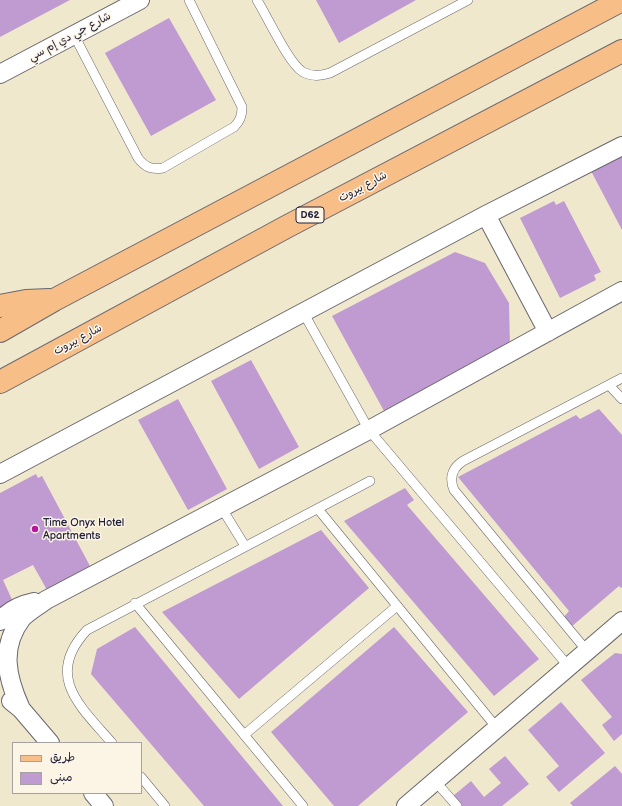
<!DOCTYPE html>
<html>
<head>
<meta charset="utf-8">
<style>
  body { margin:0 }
  #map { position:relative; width:622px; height:806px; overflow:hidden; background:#efe8cc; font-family:"Balsamiq Sans","Playpen Sans Arabic",sans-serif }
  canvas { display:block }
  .legend { position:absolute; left:12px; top:742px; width:130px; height:52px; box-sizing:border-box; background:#fcf5e5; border:1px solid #a5a1a1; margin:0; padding:5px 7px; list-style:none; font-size:12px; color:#22223b }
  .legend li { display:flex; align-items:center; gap:8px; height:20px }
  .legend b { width:20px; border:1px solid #a5a1a1 }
</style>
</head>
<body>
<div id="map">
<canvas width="622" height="806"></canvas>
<ul class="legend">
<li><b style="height:5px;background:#f7be88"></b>طريق</li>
<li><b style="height:11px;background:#bf9bd2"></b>مبنى</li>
</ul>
</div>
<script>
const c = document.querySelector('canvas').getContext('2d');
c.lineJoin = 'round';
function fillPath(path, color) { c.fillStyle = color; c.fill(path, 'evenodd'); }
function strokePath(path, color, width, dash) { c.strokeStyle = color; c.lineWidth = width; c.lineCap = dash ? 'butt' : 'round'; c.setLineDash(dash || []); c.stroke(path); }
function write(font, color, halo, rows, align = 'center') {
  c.font = font + ' "Balsamiq Sans","Playpen Sans Arabic",sans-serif'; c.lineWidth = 3; c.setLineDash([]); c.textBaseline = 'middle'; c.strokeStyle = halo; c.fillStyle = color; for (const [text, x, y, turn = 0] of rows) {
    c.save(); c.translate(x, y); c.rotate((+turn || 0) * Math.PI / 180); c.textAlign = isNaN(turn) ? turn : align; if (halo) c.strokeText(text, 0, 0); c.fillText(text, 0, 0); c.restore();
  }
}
const building = new Path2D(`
  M0,0H70L0,37Z
  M316,0H416L339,43Z
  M169,18L216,100L151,136L105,53Z
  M622,152V230L590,169Z
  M554,201L556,205L564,201L601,272L594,275L596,280L560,298L520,218Z
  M455,252L485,263L509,303L510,347L384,411L332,316Z
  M251,360L299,447L259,469L211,381Z
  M178,399L227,489L188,510L138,420Z
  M599,409L622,435V587L621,588L619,586L571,627L563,618L569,611L458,477L576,415L580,419Z
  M36,474L38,478L42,476L90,566L47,590L33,565L3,580L15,606L0,614V493Z
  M405,488L414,500L407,505L539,659L494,696L344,521Z
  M321,530L369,588L239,699L162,612Z
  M135,627L283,806H204L91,674L97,649Z
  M394,627L468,712L358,806H334L271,732Z
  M615,653L622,654V734L614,741L602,725L612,717L581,680Z
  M561,702L605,753L559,792L546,777L559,766L528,730Z
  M505,756L529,784L502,806H462L453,796L471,781L484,797L501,783L489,769Z
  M615,766L622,774V806H573L570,803Z`);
const lane = new Path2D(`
  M257,0C267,16 289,64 303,72C312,77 321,76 330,73L468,0
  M74,35L138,158C145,167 151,170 163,168L234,127C240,121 242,116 242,107L189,0
  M303,312L369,430L569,667
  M609,385L622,399
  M221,507L245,546
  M318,509L497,728
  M135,603L303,806
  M587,651L454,490C449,478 452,468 463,461L622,378
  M244,735L397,606
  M112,743C80,706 44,676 87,630L370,481
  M141,777L165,806
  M435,781L457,806`);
const street = new Path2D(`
  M0,74L140,0
  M486,215L548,332
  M0,474L486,215L622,146
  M0,621C9,610 20,605 34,602
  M11,701L21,709L50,743
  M21,709C6,676 0,647 22,618C29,611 38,606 46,600L369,430L622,291
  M93,793L104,806
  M406,806L622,621`);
const primary = new Path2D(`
  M0,306L26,301L49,300
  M0,331L54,300L622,0
  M0,382L288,226L622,51`);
const markers = [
  [35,529,4,"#b5179e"]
];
const shields = [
  [310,215,28]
];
const shieldNames = [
  ["D62",310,215]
];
const streetNames = [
  ["شارع جي دي إم سي",70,37,-28],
  ["شارع بيروت",363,187,-28],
  ["شارع بيروت",78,340,-28]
];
const poiNames = [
  ["Time Onyx Hotel",43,523],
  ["Apartments",43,536]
];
fillPath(building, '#bf9bd2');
strokePath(lane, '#6a676e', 10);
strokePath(street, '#6a676e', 20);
strokePath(primary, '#6a676e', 24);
strokePath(lane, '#fff', 9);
strokePath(street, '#fff', 18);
strokePath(primary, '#f7be88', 22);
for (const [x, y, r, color] of markers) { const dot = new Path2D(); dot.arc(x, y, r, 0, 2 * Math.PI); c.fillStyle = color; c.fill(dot); strokePath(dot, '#fcf5e5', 1.5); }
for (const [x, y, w] of shields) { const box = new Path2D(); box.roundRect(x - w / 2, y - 8, w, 16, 3); c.fillStyle = '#fcf5e5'; c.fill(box); strokePath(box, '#22223b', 1); }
write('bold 10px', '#22223b', null, shieldNames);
write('11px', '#22223b', '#fcf5e5', streetNames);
write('11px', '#22223b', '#fcf5e5', poiNames, 'left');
</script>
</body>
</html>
